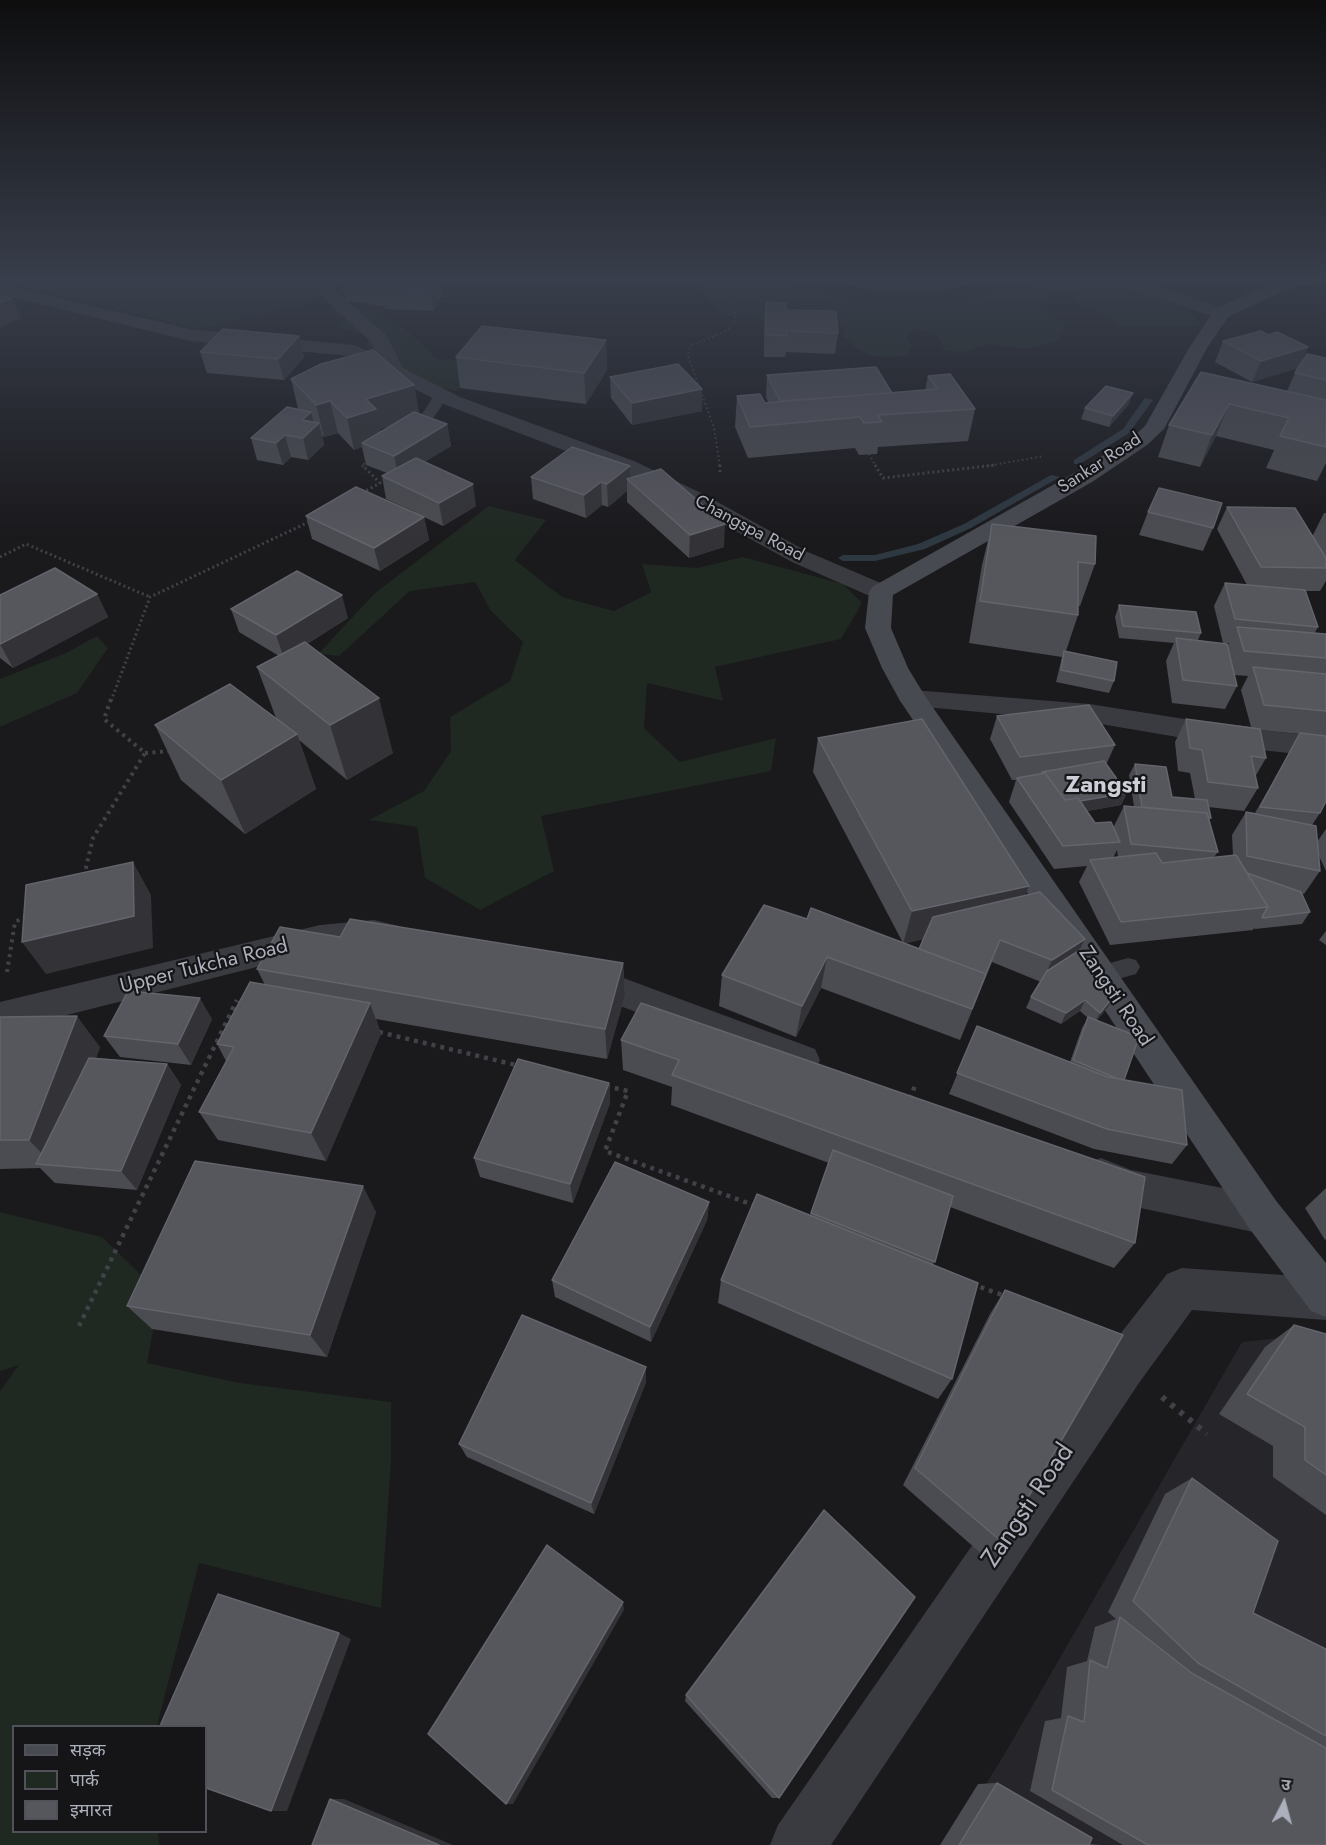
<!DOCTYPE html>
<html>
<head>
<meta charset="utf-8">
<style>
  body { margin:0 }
  #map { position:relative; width:1326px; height:1845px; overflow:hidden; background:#1a191c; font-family:Jost,"Noto Sans Devanagari",sans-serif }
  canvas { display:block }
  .legend { position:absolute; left:12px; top:1725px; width:195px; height:108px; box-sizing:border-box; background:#151417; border:2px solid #515259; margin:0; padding:8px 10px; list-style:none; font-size:18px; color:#abb0bc }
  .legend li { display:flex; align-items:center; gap:12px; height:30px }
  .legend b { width:30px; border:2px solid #515259 }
  .north { position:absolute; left:1254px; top:1773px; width:60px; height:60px; -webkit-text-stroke:4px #151417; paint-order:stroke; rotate:6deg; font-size:16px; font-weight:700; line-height:24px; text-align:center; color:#abb0bc }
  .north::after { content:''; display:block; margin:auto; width:21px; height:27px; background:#abb0bc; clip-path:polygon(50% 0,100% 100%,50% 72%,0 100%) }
</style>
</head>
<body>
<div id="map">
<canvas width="1326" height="1845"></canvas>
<ul class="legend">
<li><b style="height:8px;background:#484a51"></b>सड़क</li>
<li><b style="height:16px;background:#1f2821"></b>पार्क</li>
<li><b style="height:16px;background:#56565d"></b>इमारत</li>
</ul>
<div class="north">उ</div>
</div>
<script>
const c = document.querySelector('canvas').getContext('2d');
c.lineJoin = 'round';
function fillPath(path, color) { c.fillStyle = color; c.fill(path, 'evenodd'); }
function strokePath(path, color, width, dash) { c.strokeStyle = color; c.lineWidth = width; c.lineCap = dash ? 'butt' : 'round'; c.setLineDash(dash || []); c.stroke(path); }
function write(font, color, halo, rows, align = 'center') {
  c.font = font + ' Jost,sans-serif'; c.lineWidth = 4.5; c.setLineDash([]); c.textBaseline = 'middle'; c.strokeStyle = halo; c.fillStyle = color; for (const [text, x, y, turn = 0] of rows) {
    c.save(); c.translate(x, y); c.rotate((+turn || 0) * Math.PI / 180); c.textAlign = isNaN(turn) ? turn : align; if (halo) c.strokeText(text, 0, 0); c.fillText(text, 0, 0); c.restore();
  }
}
const built = new Path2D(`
  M1300,1336L1326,1348V1845H948L1004,1755L1242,1342Z`);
const green = new Path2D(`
  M0,280H350L308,303L199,329L0,282Z
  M676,280H768L814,293L862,301L914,304L964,300L1030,287L1028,280H1104L1162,298L1188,309L1201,326H1115L1113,320L1072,300L1081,290H1048L1049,301L1037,309L1066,324L1060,340L1027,349L988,344L966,352L945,351L937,335L915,328L906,336L912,346L906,356C873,359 866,357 841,335L847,326L827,322L795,326L749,317H722L698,285Z
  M350,305C381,312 417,332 435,359L468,361L465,386L455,391L426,384L378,362L366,347L370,337L341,328L345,318L330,310L331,306Z
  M489,506L546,520L515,560L562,597L614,611L651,592L642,564L697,568L743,557L843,584L862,603L841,639L715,667L723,701L647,683L644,728L680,762L776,738L771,771L541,816L554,871L480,910L425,878L417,827L369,820L424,791L451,751L450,717L510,681L523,642L491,611L475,582L410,591L339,656L318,654L375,593Z
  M97,636L108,648L77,693L0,727V679L66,653Z
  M0,1212L102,1237L160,1293L147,1363L240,1383L391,1402V1462L381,1608L199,1563L157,1726H14V1832H158L159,1845H0V1391L19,1365L0,1371Z`);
const water = new Path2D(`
  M834,280H988C938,293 884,298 834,280Z`);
const stream = new Path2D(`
  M1145,398L1153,400L1129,433L1080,464H1074V460L1123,429Z
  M1051,475L1060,477L971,528L925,549L875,561H843L838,558L843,555H875L918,544L964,524Z`);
const pathFar4 = new Path2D(`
  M718,280C749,328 736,327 690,346L688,356L714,428L720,467
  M834,280C886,296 936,292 988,280
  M869,454L876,467
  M364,467L362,465L368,461
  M982,467L1044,456`);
const pathFar3 = new Path2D(`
  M720,465V472
  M875,465L883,478L995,465
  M362,493L380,483L362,465
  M0,557L26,544L150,597
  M111,701L150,597L311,521`);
const pathFar2 = new Path2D(`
  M145,753L171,751
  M84,876L93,838L145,753L104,719L111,699
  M7,972L15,922L27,916`);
const pathFar1 = new Path2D(`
  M379,1032L520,1066
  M606,1086L628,1091L605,1151L756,1206
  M910,1099L916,1083
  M972,1284L1005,1296
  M79,1326L237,1000`);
const path = new Path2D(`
  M1162,1397L1207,1434`);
const lane = new Path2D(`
  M441,391L448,395C439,410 420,444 399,439L397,436L399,433L419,419L436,392Z
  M1128,958L1136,960L1140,967L1136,974L1100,984L1092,982L1088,975L1092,968Z`);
const street = new Path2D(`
  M1113,280H1140L1227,309L1230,313L1227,317H1215L1115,284Z
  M0,284L190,329L354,345L377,355L371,342L317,292L320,288H332L386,335L403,368L460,397L634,461L703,494L808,552L890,587L893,592L890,597L881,599L872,597L792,562L687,504L618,471L446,405L350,356L190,341L0,294Z
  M913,690L1089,704L1242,728L1326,737V757L1242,748L1089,722L903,705L899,699L903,693Z
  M374,920L399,926L404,935L399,944L387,948L374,946L320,951L0,1032V1002L320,925Z
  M583,963L815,1049L820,1060L815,1071L802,1076L571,987L566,977L571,967Z
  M1101,1158L1131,1170L1263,1196L1277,1202L1283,1215L1277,1228L1263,1234L1131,1206L1087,1189L1081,1176L1087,1163Z
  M1182,1268L1326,1278V1320L1192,1310L1139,1383L831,1845H770L778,1825L1107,1351L1167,1274Z`);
const secondary = new Path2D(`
  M1315,280L1313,284L1288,289L1228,317L1207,348L1164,429L1147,445L1092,482L893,595L891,628L908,668L925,696L1277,1202L1326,1263V1317L1311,1311L1249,1228L899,699L882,668L865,628L869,592L872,587L1076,472L1133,437L1145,426L1189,348L1215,309L1277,281Z`);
const wall = new Path2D(`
  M439,280L442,296L433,311L385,309L384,306L346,301L342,281Z
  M766,302L838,333L835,354L786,352L785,357H764V323Z
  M1268,335L1308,347L1298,368L1252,382L1215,362L1223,341Z
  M299,336L304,357L284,380L207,373L200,352Z
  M606,340L607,370L586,404L460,388L456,357Z
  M1326,358V463L1317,481L1266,468L1274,450L1216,436L1200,467L1158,457L1169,425L1201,372L1287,391L1295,373Z
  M767,375L892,393L925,390L928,376L975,409L968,441L878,447L877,454L859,455L855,448L748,458L735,427L737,396L765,403L768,402L766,397Z
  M610,377L702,389V411L632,425L611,398Z
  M291,379L414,385L419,414L447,424L451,446L424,462L476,506L443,526L424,517L429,540L380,571L312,539L306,516L415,512L386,499L382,476L387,473L366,465L362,447L354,450L338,433L324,437L322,435L324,445L308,460L291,457L283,465L257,460L251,438L298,409ZM392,425L381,432L380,429Z
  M1129,404L1109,427L1081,419L1085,408Z
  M531,477L630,478L724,547L689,558L627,502V491L608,507L602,505L586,518L533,499Z
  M1227,507L1313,535L1324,513H1326V581L1320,591H1305L1318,627L1314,634H1326V801L1320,813L1312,825L1317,842L1326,829V871L1319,856L1320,871L1304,894L1301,893L1310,912L1302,924L1255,929L1254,928L1253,930L1110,945L1079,882L1087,866L1054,869L1009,802L1016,780H1012L990,739L997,716L1115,745L1106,765L1127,793L1121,805L1087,811L1095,823L1113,828L1124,806H1134L1129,775L1135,764L1172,797L1195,799L1190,773L1178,771L1175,742L1186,719L1251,727L1241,690L1248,676L1234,675L1237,686L1225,709L1172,703L1166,661L1174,643L1119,638L1115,617L1119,605L1201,633L1198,640L1228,645L1229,643H1223L1214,606L1225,583L1247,585L1217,529ZM1260,730L1300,734L1255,813L1246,812L1232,835L1233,856L1214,857L1218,852L1209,820L1211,818L1208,807L1244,811L1258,788L1255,777L1266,758ZM1117,850L1118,857L1113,858Z
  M1148,512L1213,528L1203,551L1139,535Z
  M992,524L1095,564L1080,606H1078V615L1066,651L1114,681L1109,693L1056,682L1062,657L969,643L982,565Z
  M97,594L108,617L13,668L0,658V595Z
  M231,609L348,618L307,644L393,753L347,780L299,740L316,789L245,834L181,780L155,725L276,718L257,667L279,656L239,632Z
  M818,738L1029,886L1025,896L1080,950L1108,1007L1097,1020L1124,1080L1187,1145L1172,1164L1094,1149L949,1094L977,1026L1070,1062L1082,1028L1088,1018L1080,1011L1061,1024L1026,1008L1031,997L1041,982L992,962L960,1040L821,988L796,1037L719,1006L722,975L807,919L903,943L813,772ZM923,939L919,949L904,943Z
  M1326,931V945L1319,940Z
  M340,937L623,963L625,995L607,1059L376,1019L381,1034L326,1161L218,1140L199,1112L226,1061L217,1044L265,985L257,969Z
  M641,1003L1135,1243L1114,1268L950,1207L933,1265L952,1379L938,1399L718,1303L721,1280L810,1215L829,1163L671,1105L672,1087L623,1070L621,1040Z
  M0,1017L100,1047L96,1058L167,1064L181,1085L137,1190L55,1183L40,1168L0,1169Z
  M212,1019L191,1065L120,1057L104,1036Z
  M609,1083L610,1103L573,1203L480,1177L474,1158Z
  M1326,1188V1239L1325,1240L1305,1208Z
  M709,1202L707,1220L651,1342L555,1297L552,1280Z
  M376,1212L327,1357L152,1329L127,1306Z
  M1005,1290L1002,1542L984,1556L903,1485L990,1314Z
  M1294,1325L1326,1334V1515L1273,1477V1446L1219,1414L1265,1347Z
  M646,1367V1382L594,1514L467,1457L459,1444Z
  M1192,1478L1253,1613L1326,1649V1845H1123L1030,1791L1045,1721L1061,1718L1067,1667L1087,1661L1095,1627L1116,1619L1108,1612L1165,1494Z
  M686,1695L779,1798H772L685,1701Z
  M997,1783L1090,1844L1101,1845H940L978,1784Z`);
const shadedWall = new Path2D(`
  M436,280H439L442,296L433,311L430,291Z
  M12,298L21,318L0,328V303Z
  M299,336L304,357L284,380L278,359Z
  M606,340L607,370L586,404L584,373Z
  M1308,347L1298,368L1252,382L1261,361Z
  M414,385L420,417L380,429L383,441L362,443V447L354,450L347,418L366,399Z
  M702,389V411L632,425V403Z
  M1133,393L1129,404L1109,427L1113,416Z
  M330,401L338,433L324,437L316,405Z
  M1229,404L1216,436L1200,467L1212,435Z
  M311,412L315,427L319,423L324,445L308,460L303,438L302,420Z
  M447,424L451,446L399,478L394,456Z
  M285,435L291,457L283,465L276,443Z
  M630,466V482L627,479V491L608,507L607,484Z
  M601,482L602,505L586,518L584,495Z
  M473,484L476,506L443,526L439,503Z
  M424,517L429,540L380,571L374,548Z
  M725,524L724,547L689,558L690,535Z
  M97,594L108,617L13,668L0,644Z
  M342,595L348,618L284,658L276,635Z
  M379,698L393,753L347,780L330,725Z
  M297,734L316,789L245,834L221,780Z
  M1127,793L1121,805L1059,816L1064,804Z
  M133,862L151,895L153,948L46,974L22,942Z
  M1029,886L1016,919L903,944L912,911Z
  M1085,939L1074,961L1042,982L1052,960Z
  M827,957L821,988L796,1037L802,1006Z
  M623,963L625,995L607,1059L605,1029Z
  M1114,996L1108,1007L1094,1023L1100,1013Z
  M200,998L212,1019L191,1065L178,1044Z
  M1085,1000L1080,1011L1061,1024L1066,1013Z
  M370,1003L381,1034L326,1161L311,1133Z
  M77,1016L100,1047L56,1165H53L29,1140Z
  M167,1064L181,1085L137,1190L121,1171Z
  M609,1083L610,1103L573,1203L570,1184Z
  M363,1186L376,1212L327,1357L310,1335Z
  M709,1202L707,1220L651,1342L650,1327Z
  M646,1367V1382L594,1514L591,1503Z
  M623,1602L624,1610L513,1804H506Z
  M339,1633L351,1639L287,1811H271Z
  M330,1799H344L453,1845H439Z`);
const building = new Path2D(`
  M342,280H436L430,291L381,289L384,286Z
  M0,295L12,298L0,303Z
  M766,302L786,303V310L836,311L838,333L787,331V336L766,335Z
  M482,326L606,340L584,373L456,357Z
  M223,329L299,336L278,359L200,352Z
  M1261,331L1268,335L1277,332L1308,347L1261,361L1223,341Z
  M373,350L414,385L366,399L376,409L347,418L330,401L316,405L291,379L321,364Z
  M1307,354L1326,358V380L1295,373Z
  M678,364L702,389L632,403L610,377Z
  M876,367L892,393L780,401L767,375Z
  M1201,372L1326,400V447L1280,436L1289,418L1229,404L1212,435L1169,425Z
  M950,374L975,409L878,415L882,422L864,423L860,417L750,427L737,396L760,394L765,403L937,389L928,376Z
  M1106,386L1133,393L1113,416L1085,408Z
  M287,407L311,412L302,420L319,423L303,438L285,435L276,443L251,438Z
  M414,412L447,424L394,456L362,443Z
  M572,447L630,466L607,484L601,482L584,495L531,477Z
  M416,458L473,484L439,503L382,476Z
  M661,469L725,524L690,535L627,479Z
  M356,487L424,517L374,548L306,516Z
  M1159,488L1222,503L1213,528L1148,512Z
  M1227,507L1295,508L1326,558V568L1261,567Z
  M992,524L1096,536L1095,564L1078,562V615L980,601Z
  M55,568L97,594L0,644V595Z
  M297,571L342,595L276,635L231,609Z
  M1225,583L1305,590L1318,627L1235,619Z
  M1119,605L1196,612L1201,633L1123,626Z
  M1237,627L1326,634V658L1244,651Z
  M1176,638L1227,644L1237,686L1183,680Z
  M305,642L379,698L330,725L257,667Z
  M1064,651L1117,662L1114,681L1061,670Z
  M1253,667L1326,674V711L1264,705Z
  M230,684L297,734L221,780L155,725Z
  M1089,705L1115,745L1020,757L997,716Z
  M922,719L1029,886L912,911L818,738Z
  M1186,719L1260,729L1266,758L1251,756L1258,788L1208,782L1202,750L1190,748Z
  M1300,733L1326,736V801L1320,813L1260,807Z
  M1104,761L1127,793L1080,801L1078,798L1065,800L1045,773H1043L1042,772Z
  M1135,764L1166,767L1172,797L1207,800L1211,818L1208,817L1207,813L1142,807Z
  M1045,773L1065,800L1078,798L1095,823L1111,822L1120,842L1063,846L1017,778Z
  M1124,806L1207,813L1218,852L1131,844Z
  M1246,812L1316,826L1320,871L1247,856Z
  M1156,853L1162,863L1236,855L1268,907L1121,922L1090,860Z
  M133,862L134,916L22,942L26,885Z
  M1247,873L1301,892L1310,912L1263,918L1262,917L1268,907Z
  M1040,892L1085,939L1052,960L1000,940L982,983L986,974L919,949L933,917Z
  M764,905L807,919L811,908L986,974L972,1009L827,957L802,1006L722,975Z
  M350,919L623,963L605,1029L257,969L280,927L340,937Z
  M1080,950L1114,996L1100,1013L1085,1000L1066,1013L1031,997L1047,971Z
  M250,982L370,1003L311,1133L199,1112L234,1047L217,1044Z
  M128,991L200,998L178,1044L104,1036Z
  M641,1003L1145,1177L1135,1243L672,1075L679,1060L621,1040Z
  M77,1016L29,1140H0V1017Z
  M1088,1017L1139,1037L1124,1080L1116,1078L1073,1060Z
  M977,1026L1108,1077L1182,1090L1187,1145L1107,1129L957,1073Z
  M89,1058L167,1064L121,1171L36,1164Z
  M518,1059L609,1083L570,1184L474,1158Z
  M833,1150L953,1196L935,1262L811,1213Z
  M195,1161L363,1186L310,1335L127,1306Z
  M615,1162L709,1202L650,1327L552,1280Z
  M757,1194L978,1283L952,1379L721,1280Z
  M1005,1290L1123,1335L1002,1542L915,1468Z
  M522,1315L646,1367L591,1503L459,1444Z
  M1294,1325L1326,1334V1475L1305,1460V1427L1247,1394Z
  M1192,1478L1278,1541L1253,1613L1326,1649V1736L1198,1663L1133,1601Z
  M824,1510L915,1597L779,1798L686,1695Z
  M547,1545L623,1602L506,1804L428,1734Z
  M218,1594L339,1633L271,1811L206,1788V1726H160Z
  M1120,1617L1193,1674L1326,1748V1845H1148L1052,1790L1068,1716L1084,1722L1090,1660L1107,1668Z
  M997,1783L1092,1838L1089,1845H959Z
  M330,1799L439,1845H312Z`);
const farStreetnames = [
  ["Sankar Road",1100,464,-33],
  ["Changspa Road",749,529,28]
];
const streetNames = [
  ["Upper Tukcha Road",204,967,-14],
  ["Zangsti Road",1115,997,56]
];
const quarterNames = [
  ["Zangsti",1106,786]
];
const nearStreetnames = [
  ["Zangsti Road",1029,1506,-56]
];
fillPath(built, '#262529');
fillPath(green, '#1f2821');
fillPath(water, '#2e3841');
fillPath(stream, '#2e3841');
strokePath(pathFar4, '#404248', 2, [1.5, 3]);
strokePath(pathFar3, '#404248', 3, [2, 3]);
strokePath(pathFar2, '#404248', 4, [3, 4.5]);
strokePath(pathFar1, '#404248', 4.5, [4, 5]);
strokePath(path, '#404248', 6, [4.5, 7]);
fillPath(lane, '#3a3b41');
fillPath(street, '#3a3b41');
fillPath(secondary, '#484a51');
fillPath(wall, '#4b4c51');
fillPath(shadedWall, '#333337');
fillPath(building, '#56565d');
strokePath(building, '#63646c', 1.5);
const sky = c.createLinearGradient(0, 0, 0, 539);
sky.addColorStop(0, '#0e0e0f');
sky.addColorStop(0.52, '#383e4b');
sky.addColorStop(1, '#383e4b00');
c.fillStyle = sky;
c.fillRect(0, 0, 1326, 539);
write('18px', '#abb0bc', '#151417', farStreetnames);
write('21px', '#abb0bc', '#151417', streetNames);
write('bold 24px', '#cdcfd8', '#151417', quarterNames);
write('26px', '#abb0bc', '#151417', nearStreetnames);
</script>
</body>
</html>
